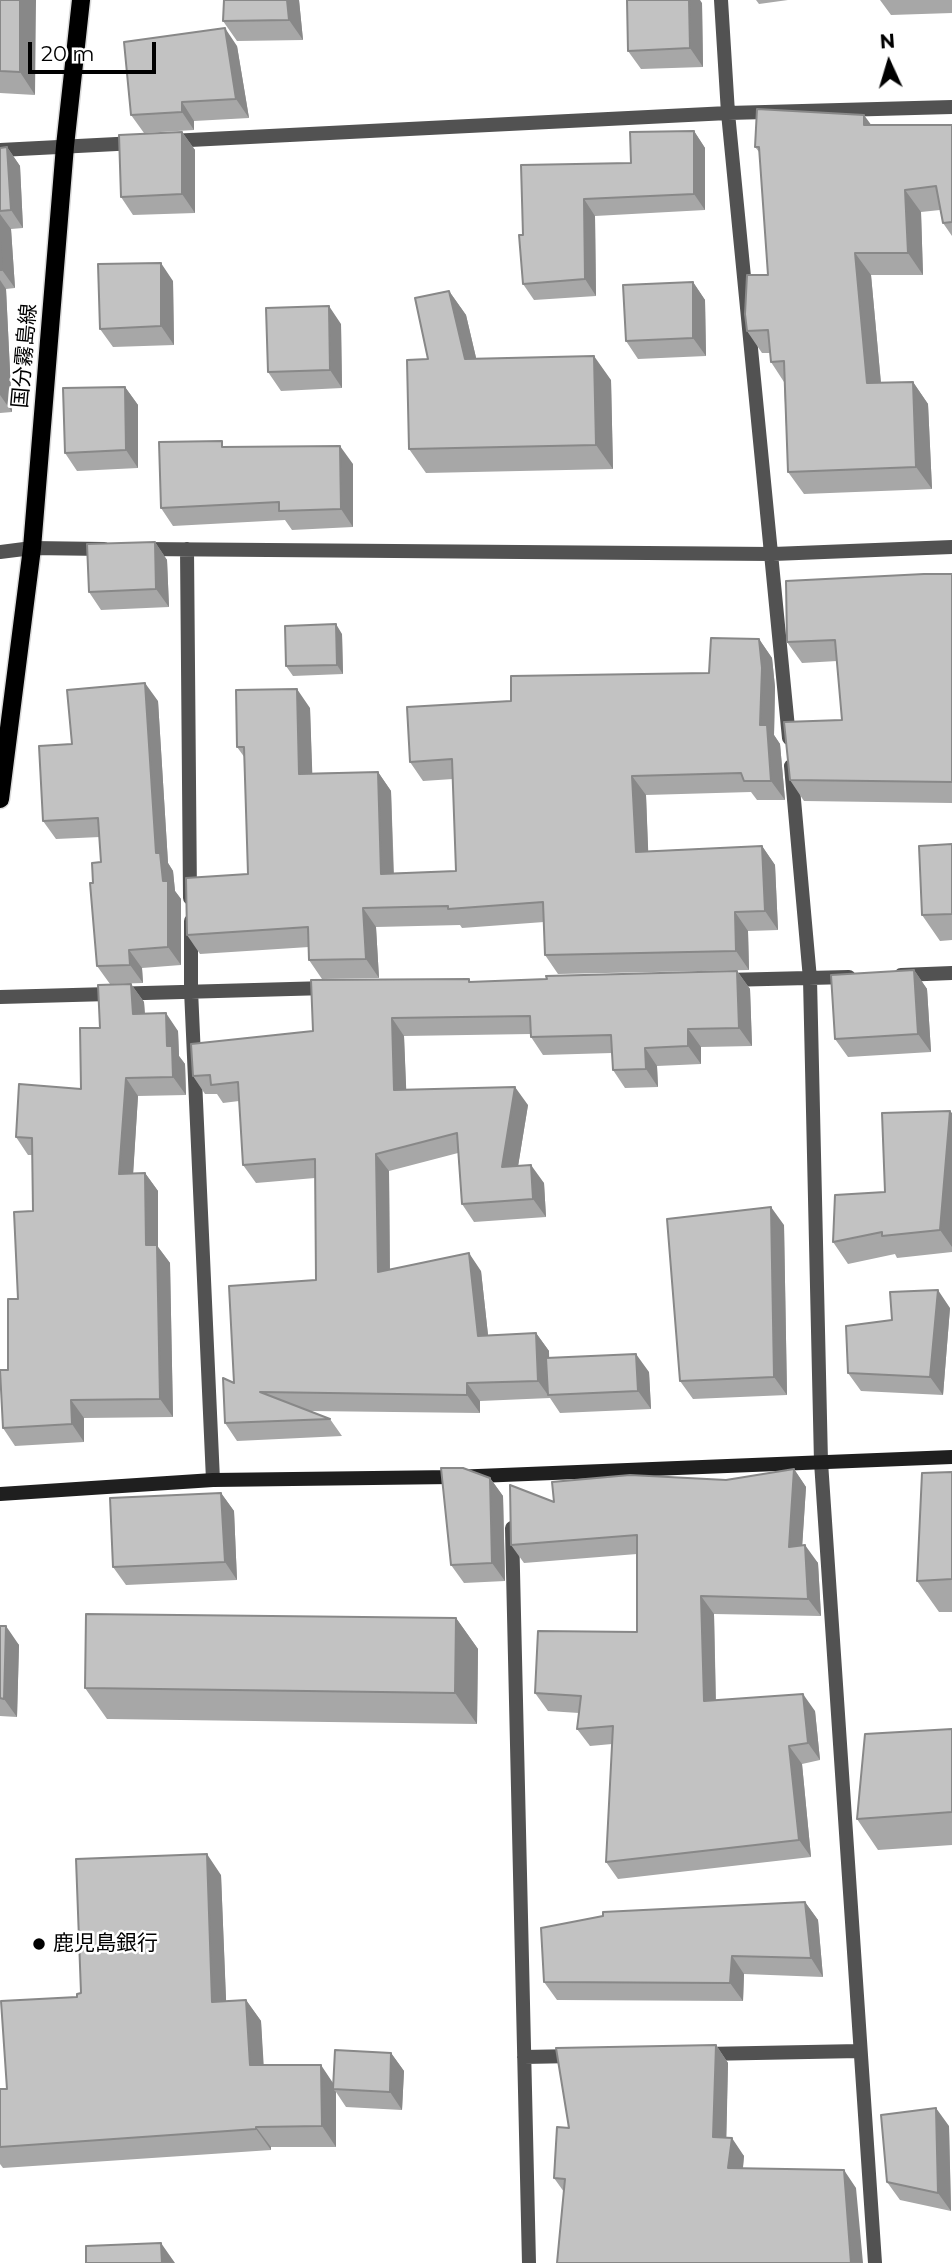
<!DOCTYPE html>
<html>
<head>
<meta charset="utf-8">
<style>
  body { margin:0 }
  #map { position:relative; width:952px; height:2263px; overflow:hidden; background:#fff; font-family:Montserrat,sans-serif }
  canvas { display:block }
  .north { position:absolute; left:854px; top:28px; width:70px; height:70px; -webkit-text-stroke:5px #fff; paint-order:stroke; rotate:356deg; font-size:19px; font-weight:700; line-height:28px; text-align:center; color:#000 }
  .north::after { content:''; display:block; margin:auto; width:24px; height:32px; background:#000; clip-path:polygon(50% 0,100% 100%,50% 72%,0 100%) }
  .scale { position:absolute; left:28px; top:42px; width:128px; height:32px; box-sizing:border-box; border:4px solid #000; border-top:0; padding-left:9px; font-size:21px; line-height:24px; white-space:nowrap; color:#000; -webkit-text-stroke:5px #fff; paint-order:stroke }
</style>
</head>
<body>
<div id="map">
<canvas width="952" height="2263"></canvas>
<div class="north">N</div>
<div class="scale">20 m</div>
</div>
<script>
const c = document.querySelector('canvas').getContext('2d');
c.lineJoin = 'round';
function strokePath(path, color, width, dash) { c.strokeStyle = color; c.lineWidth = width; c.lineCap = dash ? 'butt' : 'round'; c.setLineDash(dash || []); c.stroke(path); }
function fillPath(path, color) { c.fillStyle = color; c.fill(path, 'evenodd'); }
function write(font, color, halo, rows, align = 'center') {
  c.font = font + ' Montserrat,"Noto Sans JP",sans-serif'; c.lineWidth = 5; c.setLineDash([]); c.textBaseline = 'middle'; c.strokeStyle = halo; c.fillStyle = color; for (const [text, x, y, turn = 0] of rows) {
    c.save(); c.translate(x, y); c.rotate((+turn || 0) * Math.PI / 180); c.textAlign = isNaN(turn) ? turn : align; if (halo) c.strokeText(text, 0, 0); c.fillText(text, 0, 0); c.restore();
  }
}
const street = new Path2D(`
  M721,0L728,113L789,738
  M170,141L728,113L952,107
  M0,150L136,143
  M142,549L773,554L952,547
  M187,549L190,898
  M0,552L32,548L104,549
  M791,766L810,979L821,1462L875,2263
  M191,921V990L213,1480
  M901,975L952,973
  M726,980L849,977
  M0,997L327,988
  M512,1528L529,2263
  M704,2054L860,2051
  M524,2057L575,2056`);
const secondary = new Path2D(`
  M0,1494L213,1480L453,1477L952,1457`);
const primary = new Path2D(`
  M0,799L32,548L65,146L81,0`);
const wall = new Path2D(`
  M0,0L35,95L0,93Z
  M224,0H299L303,40L237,41L223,21Z
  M756,0H788L759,4Z
  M880,0H952V13L891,15Z
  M702,3L703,67L641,69L628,51Z
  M237,46L249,118L194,121V130L144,133L131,115Z
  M872,125H952V236L943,223L940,210L921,212L923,275H871L881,383L913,382L928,404L932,489L804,494L788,472L784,382L771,362L770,353H762L747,331L768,275L760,153L755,147Z
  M694,131L705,148V210L595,216L596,296L534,300L523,284V235L631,163Z
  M182,132L195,150V213L133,215L121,197Z
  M7,147L20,166L23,228L11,229L15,288L6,289L12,412L0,413V148Z
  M173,281L174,345L113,347L100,329Z
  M693,282L705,300L706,356L638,359L626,341Z
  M449,291L466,315L476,358L611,380L613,469L426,473L409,449L428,359Z
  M341,324L342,388L281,391L268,372Z
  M125,387L138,405V468L77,471L65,453Z
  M226,447L353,464V527L292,530L285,520L173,526L161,508Z
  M155,542L167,560L169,607L101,610L89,592Z
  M952,574V803L804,801L790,780L842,720L837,661L802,663L787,642Z
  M342,634L343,674L293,676L286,666Z
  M759,639L772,658L775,687L774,735L780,744L785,800H757L751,792L646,795L648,851L762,846L775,865L778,930L748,931L749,970L558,974L545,955L544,922L462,928L460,925L376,927L379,978L322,979L309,960V947L200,954L187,935L248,874L245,758L237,747L310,708L312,773L378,772L391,791L394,873L456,871L453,779L423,781L410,762L511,701L709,673Z
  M158,701L168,863L173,871L175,891L181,899V965L142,968L143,983L110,984L97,966L93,883L101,862L100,837L56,839L43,821L72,744Z
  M952,844V940L940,941L922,915Z
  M914,970L927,989L931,1052L848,1057L835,1039Z
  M737,971L750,989L752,1046L701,1047V1064L657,1066L658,1087L625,1088L613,1070L612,1053L543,1055L531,1037L530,1034L404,1036L406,1089L528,1105L518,1166L544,1183L546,1217L474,1222L462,1204L458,1153L389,1171L390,1270L481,1271L488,1335L536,1333L549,1351V1358L649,1372L651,1409L560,1413L550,1398L480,1401V1413L309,1411L330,1419L342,1436L237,1441L225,1423L234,1383L316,1280L315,1178L256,1183L243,1165L239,1101L223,1103L217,1094H205L193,1076L313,1031L469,979L471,982Z
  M131,984L144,1002L145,1014L178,1031L179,1056L185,1064L186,1095L138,1096L133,1173H145L158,1191V1247L170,1263L173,1417L84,1418V1442L15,1446L3,1428L8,1370L18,1299L33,1211L32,1155H28L16,1137L81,1089L100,1028Z
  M952,1113V1252L897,1258L895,1254L848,1264L833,1242L885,1192Z
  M784,1225L787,1395L693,1399L680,1381Z
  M950,1308L943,1395L861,1391L848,1373L892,1320Z
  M794,1469L806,1487L802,1546L818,1563L821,1616L714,1614L716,1700L815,1711L820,1760L802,1764L811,1857L618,1879L606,1862L612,1744L590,1746L577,1729L579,1713L548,1711L535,1693L637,1632V1554L524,1563L511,1545L554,1502L726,1480Z
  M952,1472V1612H939L917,1581Z
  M490,1478L503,1496L505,1581L464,1583L451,1565Z
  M221,1493L234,1511L237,1580L126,1585L113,1567Z
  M456,1618L478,1649L477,1724L107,1719L85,1688Z
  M0,1626L19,1645L17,1717L0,1716Z
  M952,1729V1845L878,1850L857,1819Z
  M221,1875L226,2002L246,2000L261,2021L263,2065L334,2083L391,2053L404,2071L402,2110L346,2107L336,2092V2147H271V2150L3,2168L0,2164V2089H7L77,1997Z
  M805,1902L818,1920L823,1977L744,1974L743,2001L557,2000L544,1982Z
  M716,2045L728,2063L726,2138L744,2156L743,2168L856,2188L564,2192L554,2178L569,2128Z
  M949,2126L951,2211L900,2200L887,2182Z`);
const shadedWall = new Path2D(`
  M20,0H36L35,95L20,72Z
  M287,0H299L303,40L289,20Z
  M689,0H700L702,3L703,67L690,48Z
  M225,28L237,46L249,118L236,99Z
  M182,102L194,121V130L182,112Z
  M864,115L880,137L864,125Z
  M694,131L705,148V210L694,194Z
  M182,132L195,150V213L182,194Z
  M7,147L20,166L23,228L11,210Z
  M905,190L921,212L923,275L908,253Z
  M584,199L595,216L596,296L585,279Z
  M0,214L11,229L15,288L2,270L0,241Z
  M855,253L871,275L883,406L867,383Z
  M161,263L173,281L174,345L161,326Z
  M0,280L6,289L12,412L0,395Z
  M693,282L705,300L706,356L693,338Z
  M449,291L466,315L482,383L465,359Z
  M329,306L341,324L342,388L330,370Z
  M594,356L611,380L613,469L596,445Z
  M913,382L928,404L932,489L916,467Z
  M125,387L138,405V468L126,450Z
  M340,446L353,464V527L341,509Z
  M155,542L167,560L169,607L156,589Z
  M336,624L342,634L343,674L337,665Z
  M759,639L772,658L775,687L774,735L780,744L785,800L771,781L760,725Z
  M145,683L158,701L168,863L173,871L175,891L181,899V965L168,947L163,881L156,853Z
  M297,689L310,708L313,793L299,774Z
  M378,772L391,791L394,893L381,874Z
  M632,776L646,795L649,871L636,852Z
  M762,846L775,865L778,930L765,911Z
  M363,908L376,927L379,978L366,959Z
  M735,912L748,931L749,970L736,951Z
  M129,950L142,968L143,983L130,965Z
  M914,970L927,989L931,1052L918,1034Z
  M737,971L750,989L752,1046L739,1028Z
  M131,984L144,1002L146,1032L133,1014Z
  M166,1013L178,1031L179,1056L185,1064L186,1095L173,1077L167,1046Z
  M392,1018L404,1036L407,1108L394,1090Z
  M688,1029L701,1047V1064L688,1046Z
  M645,1048L657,1066L658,1087L646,1069Z
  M126,1078L138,1096L132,1192L119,1174Z
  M515,1087L528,1105L515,1185L502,1167Z
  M950,1111L952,1113V1247L940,1230Z
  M376,1154L389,1171L390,1290L378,1272Z
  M531,1165L544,1183L546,1217L533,1199Z
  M145,1173L158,1191V1247L170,1263L173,1417L160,1399L146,1245Z
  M771,1207L784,1225L787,1395L774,1377Z
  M469,1253L481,1271L490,1353L478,1336Z
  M938,1290L950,1308L943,1395L930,1377Z
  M536,1333L549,1351L550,1395H548L538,1381Z
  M636,1354L649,1372L651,1409L638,1391Z
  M467,1383L480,1401V1413L467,1395Z
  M71,1400L84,1418V1442L72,1424Z
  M794,1469L806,1487L801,1565L789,1547Z
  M490,1478L503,1496L505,1581L492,1563Z
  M221,1493L234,1511L237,1580L225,1562Z
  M805,1545L818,1563L821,1616L808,1599Z
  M701,1596L714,1614L716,1718L704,1701Z
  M456,1618L478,1649L477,1724L455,1693Z
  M6,1626L19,1645L17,1717L4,1699Z
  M803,1694L815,1711L820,1760L808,1743Z
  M789,1746L802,1764L811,1857L799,1840Z
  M207,1854L221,1875L227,2023L212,2002Z
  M805,1902L818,1920L823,1977L811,1958Z
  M732,1956L744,1974L743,2001L730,1983Z
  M246,2000L261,2021L265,2086L250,2065Z
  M716,2045L728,2063L726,2155L713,2137Z
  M391,2053L404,2071L402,2110L390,2092Z
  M321,2065L335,2086L333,2089L336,2092V2147L322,2126Z
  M936,2108L949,2126L951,2211L938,2193Z
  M256,2127L271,2147V2150L256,2129Z
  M732,2138L744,2156L741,2186L728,2168Z
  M844,2170L856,2188L863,2263H851Z
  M161,2243L175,2263H162Z`);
const building = new Path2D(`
  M0,0H20V72L0,71Z
  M224,0H287L289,20L223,21Z
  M627,0H689L690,48L628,51Z
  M225,28L236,99L182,102V112L131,115L124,42Z
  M757,109L864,115V125H952V222L943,223L936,186L905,190L908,253H855L867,383L913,382L916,467L788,472L784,361L771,362L768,330L747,331L745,314L747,275H768L759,147H755Z
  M694,131V194L584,199L585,279L523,284L519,235H523L521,165L631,163L630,132Z
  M182,132V194L121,197L119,135Z
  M7,147L11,210L0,211V148Z
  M0,241L2,270H0Z
  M161,263V326L100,329L98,264Z
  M693,282V338L626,341L623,285Z
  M449,291L465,359L594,356L596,445L409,449L407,360L428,359L415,298Z
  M329,306L330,370L268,372L266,308Z
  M125,387L126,450L65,453L63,388Z
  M222,441V447L340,446L341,509L279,511V502L161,508L159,442Z
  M155,542L156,589L89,592L87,544Z
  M924,574H952V782L790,780L784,722L842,720L835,640L787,642L786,581Z
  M336,624L337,665L286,666L285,626Z
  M711,638L759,639L762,668L760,725H767L771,781H744L741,773L632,776L636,852L762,846L765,911L735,912L736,951L545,955L543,902L448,909V906L363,908L366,959L309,960L308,927L187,935L186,878L248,874L244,747H237L236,690L297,689L299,774L378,772L381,874L456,871L452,759L410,762L407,707L511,701V676L709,673Z
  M145,683L156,853H160L163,881H168V947L129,950L130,965L97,966L90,883H93L92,863L101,862L98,818L43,821L39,746L72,744L67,690Z
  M952,844V914L922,915L919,846Z
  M914,970L918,1034L835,1039L831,975Z
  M737,971L739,1028L688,1029V1046L645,1048L646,1069L613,1070L611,1035L531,1037L530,1016L392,1018L394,1090L515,1087L502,1167L531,1165L533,1199L462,1204L457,1133L376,1154L378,1272L469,1253L478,1336L536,1333L538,1381L467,1383V1395L260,1392L330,1419L225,1423L223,1378L234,1383L229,1286L316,1280L315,1159L243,1165L238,1082L211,1085L210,1075L193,1076L191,1044L313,1031L311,980L469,979V982L547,979L546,976Z
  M131,984L133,1014L166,1013L167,1046H172L173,1077L126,1078L119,1174L145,1173L146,1245H157L160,1399L71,1400L72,1424L3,1428L0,1370H8V1299H18L14,1212L33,1211L32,1138L16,1137L19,1084L81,1089L80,1028H100L98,985Z
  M950,1111L940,1230L882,1236V1232L833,1242L835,1195L885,1192L882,1113Z
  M771,1207L774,1377L680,1381L667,1219Z
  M938,1290L930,1377L848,1373L846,1326L892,1320L890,1292Z
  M636,1354L638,1391L548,1395L546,1358Z
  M441,1468H463L490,1478L492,1563L451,1565Z
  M794,1469L789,1547L805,1545L808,1599L701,1596L704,1701L803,1694L808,1743L789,1746L799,1840L606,1862L613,1726L577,1729L581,1696L535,1693L538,1631L637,1632V1535L511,1545L510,1485L554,1502L552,1482L630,1475L726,1480Z
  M952,1472V1579L917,1581L922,1473Z
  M221,1493L225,1562L113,1567L110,1498Z
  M86,1614L456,1618L455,1693L85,1688Z
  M0,1626H6L4,1699L0,1698Z
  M952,1729V1812L857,1819L865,1734Z
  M207,1854L212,2002L246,2000L250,2065H321L322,2126L256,2127V2129L0,2147V2089H7L1,2001L77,1997V1994L81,1993L76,1859Z
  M805,1902L811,1958L732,1956L730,1983L544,1982L541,1928L603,1916V1912Z
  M716,2045L713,2137L732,2138L728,2168L844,2170L851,2263H557L565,2179L554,2178L557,2127L569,2128L556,2048Z
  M335,2050L391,2053L390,2092L333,2089Z
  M936,2108L938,2193L887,2182L881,2115Z
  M161,2243L162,2263H86V2246Z`);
const markers = [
  [39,1944,7,"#000"]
];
const streetNames = [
  ["国分霧島線",25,356,-85]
];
const poiNames = [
  ["鹿児島銀行",53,1944]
];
strokePath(primary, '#dbdbdb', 21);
strokePath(street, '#525252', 14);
strokePath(secondary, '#1f1f1f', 14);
strokePath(primary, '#000', 18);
fillPath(wall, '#a7a7a7');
fillPath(shadedWall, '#888');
fillPath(building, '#c2c2c2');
strokePath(building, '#888', 2);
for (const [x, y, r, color] of markers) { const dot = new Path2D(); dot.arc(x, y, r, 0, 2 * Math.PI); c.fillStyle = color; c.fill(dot); strokePath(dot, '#fff', 2.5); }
write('21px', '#000', '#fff', streetNames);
write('21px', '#000', '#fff', poiNames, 'left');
</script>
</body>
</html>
